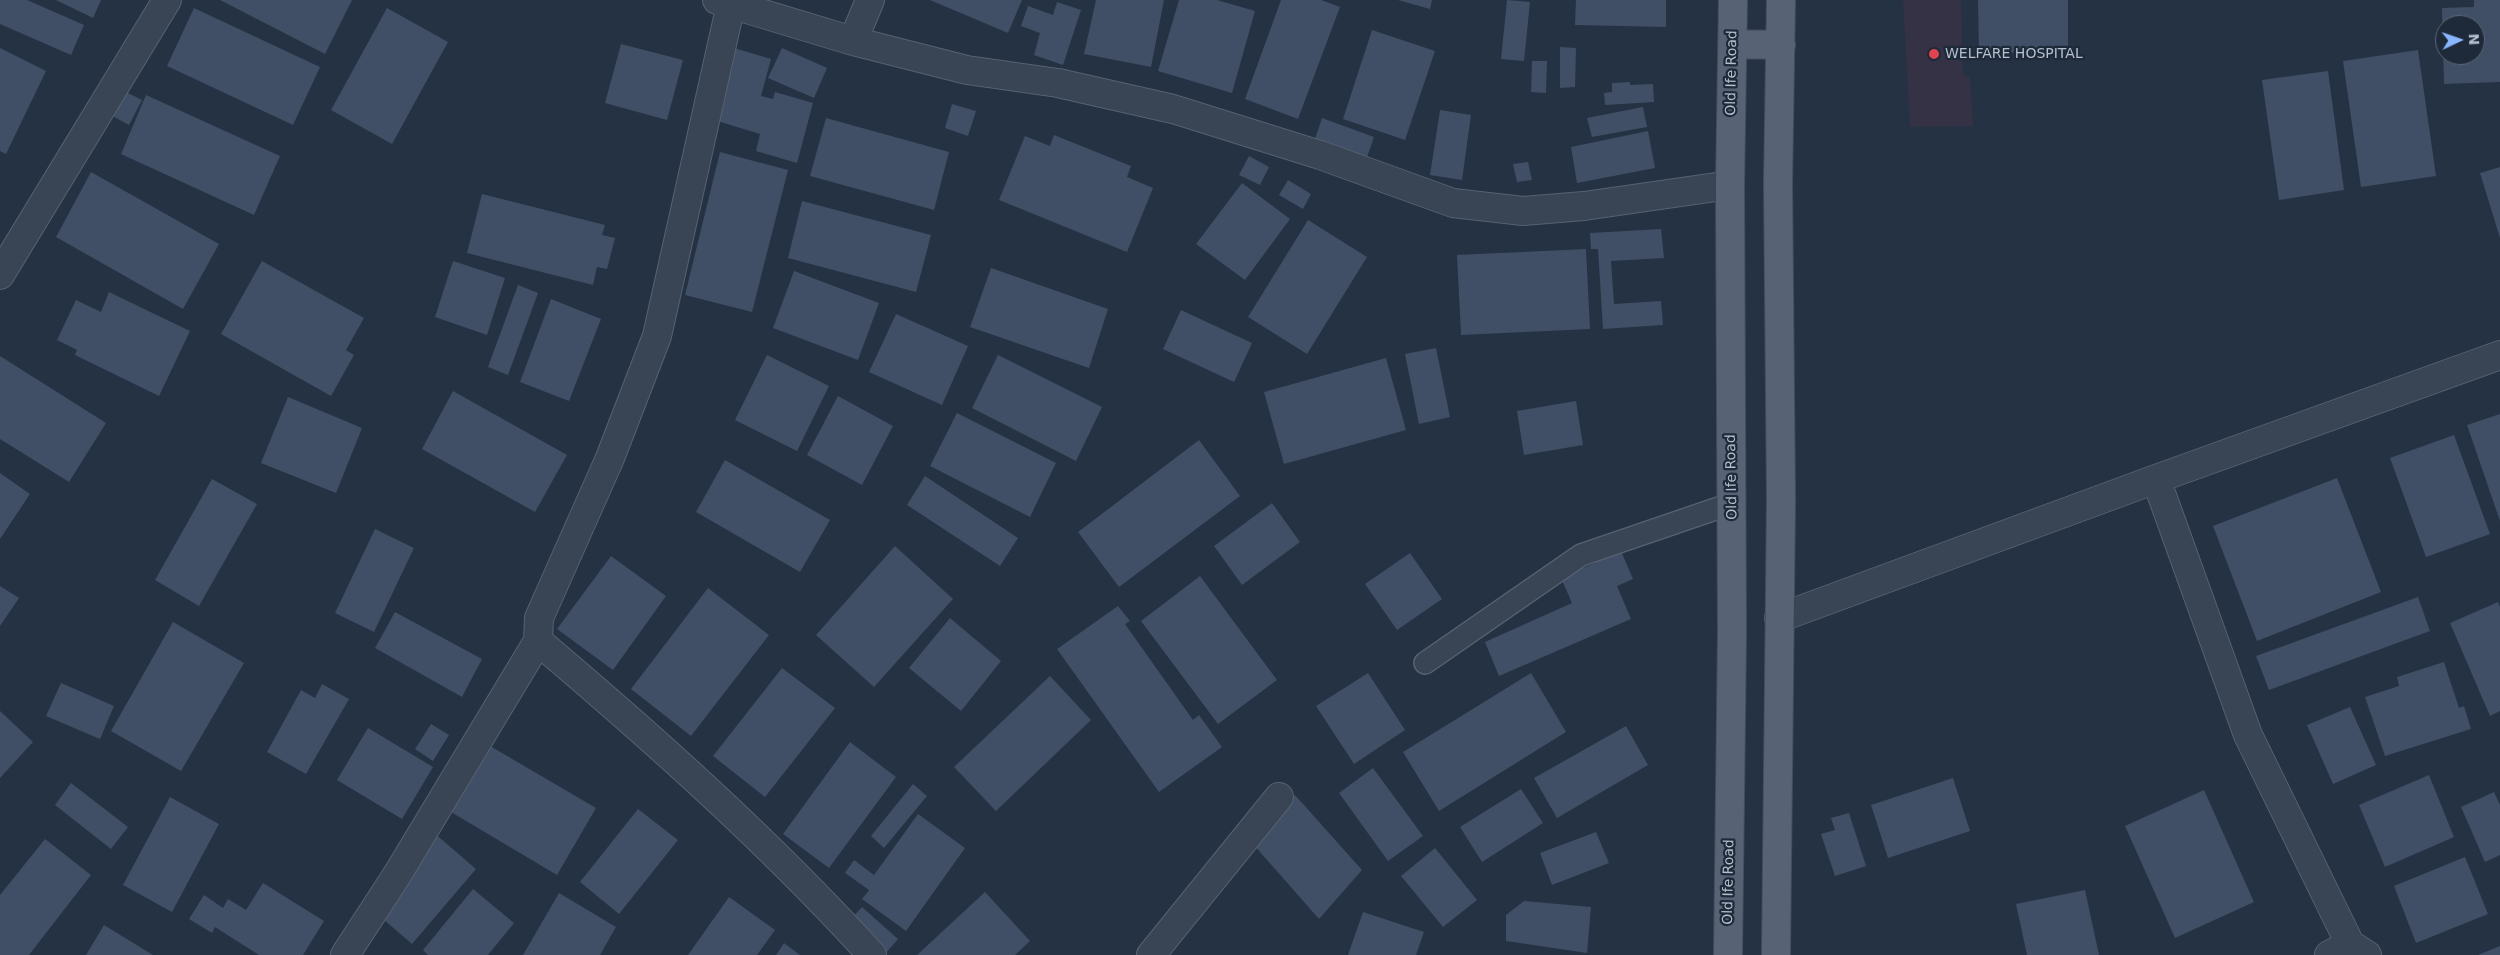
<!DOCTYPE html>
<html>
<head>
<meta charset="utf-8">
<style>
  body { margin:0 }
  #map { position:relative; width:2500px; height:955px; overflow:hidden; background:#243244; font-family:"DejaVu Sans",sans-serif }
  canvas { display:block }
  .north { position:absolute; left:2435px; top:15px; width:50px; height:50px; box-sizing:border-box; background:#1e2939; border:1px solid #5b6574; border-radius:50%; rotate:87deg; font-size:14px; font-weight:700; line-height:20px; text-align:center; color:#b6bfcd }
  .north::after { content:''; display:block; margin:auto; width:18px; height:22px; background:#89b6ff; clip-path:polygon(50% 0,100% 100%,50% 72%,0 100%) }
</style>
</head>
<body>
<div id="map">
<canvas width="2500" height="955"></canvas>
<div class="north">N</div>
</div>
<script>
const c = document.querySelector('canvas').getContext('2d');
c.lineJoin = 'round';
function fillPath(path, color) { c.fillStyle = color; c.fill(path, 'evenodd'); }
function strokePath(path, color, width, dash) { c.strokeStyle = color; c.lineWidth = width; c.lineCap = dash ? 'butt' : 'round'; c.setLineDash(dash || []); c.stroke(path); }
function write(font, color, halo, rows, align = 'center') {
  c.font = font + ' "DejaVu Sans",sans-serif'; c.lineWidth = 4.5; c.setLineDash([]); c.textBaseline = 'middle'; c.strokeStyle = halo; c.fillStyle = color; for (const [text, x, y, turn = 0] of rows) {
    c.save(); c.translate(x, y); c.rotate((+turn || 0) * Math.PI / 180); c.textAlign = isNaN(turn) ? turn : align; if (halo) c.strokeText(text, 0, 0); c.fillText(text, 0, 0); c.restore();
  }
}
const medical = new Path2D(`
  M1903,0H1961L1963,74L1970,78L1973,126L1910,127Z`);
const building = new Path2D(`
  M0,0H27L84,25L71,55L0,24Z
  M56,0H101L93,18Z
  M220,0H352L325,54Z
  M930,0H1022L1008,33Z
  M1096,0H1164L1151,67L1084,54Z
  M1179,0H1217L1255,11L1232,93L1158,71Z
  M1281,0H1321L1340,7L1298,119L1245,99Z
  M1398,0H1432L1430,9Z
  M1507,0L1530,2L1524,61L1501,59Z
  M1576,0H1666V27L1575,25Z
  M1978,0H2068V52L1979,53Z
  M2474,0H2500V82L2444,84L2442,8L2474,7ZM2445,25H2475V55H2445Z
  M1057,2L1081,10L1063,65L1034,55L1040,33L1021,26L1028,6L1053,15Z
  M194,8L320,67L293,125L167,66Z
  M387,8L448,42L392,144L331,110Z
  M1372,30L1435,51L1405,140L1343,119Z
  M621,44L683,60L667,120L605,103Z
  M1560,47L1576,48L1575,87L1560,88Z
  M0,48L46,71L6,154L0,151Z
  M734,48L771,59L761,96L773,99L775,92L813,103L797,163L756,151L760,134L714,120Z
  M782,48L827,68L814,98L768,78Z
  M2418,50L2436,176L2361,187L2343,61Z
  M1532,61H1547L1546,93L1531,92Z
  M2328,71L2344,190L2279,200L2262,80Z
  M1630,82V85L1653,84L1654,102L1605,105L1604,93L1612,92V83Z
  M118,88L142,100L129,125L105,112Z
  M146,95L280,156L254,215L121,154Z
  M952,104L976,111L968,136L945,128Z
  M1643,107L1647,127L1592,137L1587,118Z
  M1440,110L1471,115L1462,180L1430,175Z
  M826,118L949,152L934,210L810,176Z
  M1322,118L1374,137L1365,163L1313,145Z
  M1648,131L1655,168L1577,183L1571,147Z
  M1054,135L1131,166L1127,177L1153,188L1127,252L999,200L1025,136L1050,146Z
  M720,152L788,170L752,312L685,295Z
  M1249,156L1269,167L1260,185L1239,175Z
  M1528,162L1532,180L1517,182L1513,164Z
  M2500,167V238L2480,173Z
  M91,172L219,244L183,309L56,237Z
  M1288,180L1311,194L1303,209L1279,195Z
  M1242,183L1290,219L1245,280L1196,244Z
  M482,194L605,225L602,235L615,238L607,269L597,267L593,285L467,253Z
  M802,201L931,235L916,292L788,258Z
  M1308,220L1367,257L1307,354L1248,317Z
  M1661,229L1664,258L1611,261L1614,304L1661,301L1663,325L1603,329L1598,249H1591L1590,233Z
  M1586,249L1590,329L1461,335L1457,255Z
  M262,261L364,318L346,350L354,355L331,396L221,334Z
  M453,261L505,278L487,335L435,317Z
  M991,268L1108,309L1089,368L970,327Z
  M794,271L879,303L858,360L773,328Z
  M518,285L538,293L508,375L488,367Z
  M109,292L190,331L159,396L75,355L77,350L57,340L76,300L101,312Z
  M551,299L601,319L569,401L520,382Z
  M1181,310L1252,343L1234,382L1163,349Z
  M896,314L968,346L942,405L869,372Z
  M1436,348L1450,417L1419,424L1405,354Z
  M767,355L829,386L797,451L735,420Z
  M998,355L1102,407L1076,461L972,408Z
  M0,356L106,423L69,482L0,439Z
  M1386,358L1406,430L1284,464L1264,392Z
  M453,391L567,455L535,512L422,449Z
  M838,396L893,426L862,485L807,455Z
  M288,397L362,428L336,493L261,463Z
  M1576,401L1583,445L1524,455L1517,411Z
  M957,413L1056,463L1030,517L930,466Z
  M2500,414V521L2467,425Z
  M2454,435L2490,534L2426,557L2390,458Z
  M1199,440L1240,496L1119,587L1078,532Z
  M725,460L830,520L800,572L696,512Z
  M0,473L30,494L0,539Z
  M925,476L1018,538L1000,566L907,505Z
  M2337,478L2381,592L2257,641L2213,526Z
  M212,479L257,504L199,606L155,580Z
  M1272,503L1300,542L1242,585L1214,546Z
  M375,529L414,548L374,632L335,613Z
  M895,546L953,599L874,687L816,635Z
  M1621,551L1633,579L1617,586L1631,619L1499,676L1485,642L1572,603L1561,578Z
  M1410,553L1442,599L1397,630L1365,584Z
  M611,556L666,596L613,670L557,629Z
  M1200,576L1277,680L1218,724L1141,621Z
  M0,586L19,598L0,626Z
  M708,588L769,635L691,736L631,689Z
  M2418,597L2430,631L2269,690L2256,656Z
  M2498,602L2500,607V711L2490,716L2450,623Z
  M1118,606L1130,621L1125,624L1193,720L1199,715L1222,747L1159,792L1057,649Z
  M395,612L482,659L462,697L375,648Z
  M950,618L1001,661L961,711L909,668Z
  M173,622L244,663L181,771L111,731Z
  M2444,662L2459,708L2464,706L2471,729L2385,756L2365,697L2399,686L2397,677Z
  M782,668L835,708L765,797L713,756Z
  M1368,673L1405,730L1354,764L1316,706Z
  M1531,673L1566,732L1439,811L1403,752Z
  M1050,676L1091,720L996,811L954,767Z
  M61,683L114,706L100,739L46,716Z
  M322,684L349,699L306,774L267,752L301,690L315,698Z
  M2350,707L2376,765L2333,784L2307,725Z
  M0,711L33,742L0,778Z
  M431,724L449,735L433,761L415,749Z
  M1626,726L1648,765L1557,818L1534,778Z
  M368,728L433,767L402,819L337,780Z
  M850,742L896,777L829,868L783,834Z
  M485,743L596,808L557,875L446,809Z
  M1373,768L1423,836L1388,861L1339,793Z
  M2429,775L2454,837L2385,867L2359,805Z
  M1953,778L1970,831L1888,858L1871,805Z
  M71,783L128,827L111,849L55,805Z
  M913,784L927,796L884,848L871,836Z
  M1521,789L1543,823L1482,862L1460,827Z
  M2204,790L2254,902L2175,938L2125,826Z
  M2494,792L2500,805V855L2485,862L2461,807Z
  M1295,795L1362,870L1319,919L1253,844Z
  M170,797L219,824L172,912L123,885Z
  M638,809L678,840L619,914L580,882Z
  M1849,813L1866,866L1835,876L1821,834L1835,830L1831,818Z
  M918,814L965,848L906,931L862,899L869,890L845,873L854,860L874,875Z
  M433,832L476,869L412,944L369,907Z
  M1596,832L1609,863L1552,885L1540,853Z
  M45,839L91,875L29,955H0V895Z
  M1435,848L1477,900L1443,927L1401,876Z
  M2465,857L2488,914L2416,943L2394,886Z
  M263,883L324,921L303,955H259L215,927L212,933L189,919L204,895L223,908L228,899L246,910Z
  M473,889L514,923L488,955H428L423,950Z
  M2085,890L2099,955H2027L2016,904Z
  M985,892L1030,941L1015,955H917Z
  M559,893L616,927L600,955H523Z
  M729,897L775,930L757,955H688Z
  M1524,901L1591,907L1587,953L1506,941V915Z
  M862,907L898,939L885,954L849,921Z
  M1363,912L1424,932L1416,955H1348Z
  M104,925L153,955H86Z
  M784,943L800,955H776Z
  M2500,946V955H2478Z`);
const service = new Path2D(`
  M1425,663L1581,555L1733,503`);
const minor = new Path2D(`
  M717,0L853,41L967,70L1058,83L1173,109L1320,155L1453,203L1523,211L1584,206L1730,185
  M731,4L657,336L610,458L539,618L538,641C655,740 769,842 872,955
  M853,41L870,0
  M0,275L167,0
  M2156,479L2248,735L2350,944L2367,955
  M1779,618L2156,479L2500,355
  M345,955L397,875L538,641
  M1151,955L1279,797
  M2329,955L2350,944`);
const primary = new Path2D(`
  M1733,44L1781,45
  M1728,955L1732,634L1730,185L1733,0
  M1776,955L1781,500L1778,183L1781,0`);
const markers = [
  [1934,54,6,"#e0444e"]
];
const poiNames = [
  ["WELFARE HOSPITAL",1945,54]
];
const streetNames = [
  ["Old Ife Road",1732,73,-89],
  ["Old Ife Road",1732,477,-91],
  ["Old Ife Road",1729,882,-89]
];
fillPath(medical, '#343244');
fillPath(building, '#404f65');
strokePath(service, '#576271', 24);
strokePath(minor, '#576271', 30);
strokePath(primary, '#434d5d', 30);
strokePath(service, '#394454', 21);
strokePath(minor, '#394454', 28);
strokePath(primary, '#576374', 28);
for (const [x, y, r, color] of markers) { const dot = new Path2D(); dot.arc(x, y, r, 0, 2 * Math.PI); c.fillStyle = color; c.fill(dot); strokePath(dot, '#1e2939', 2); }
write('14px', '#b6bfcd', '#1e2939', poiNames, 'left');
write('14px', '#b6bfcd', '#1e2939', streetNames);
</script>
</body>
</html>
